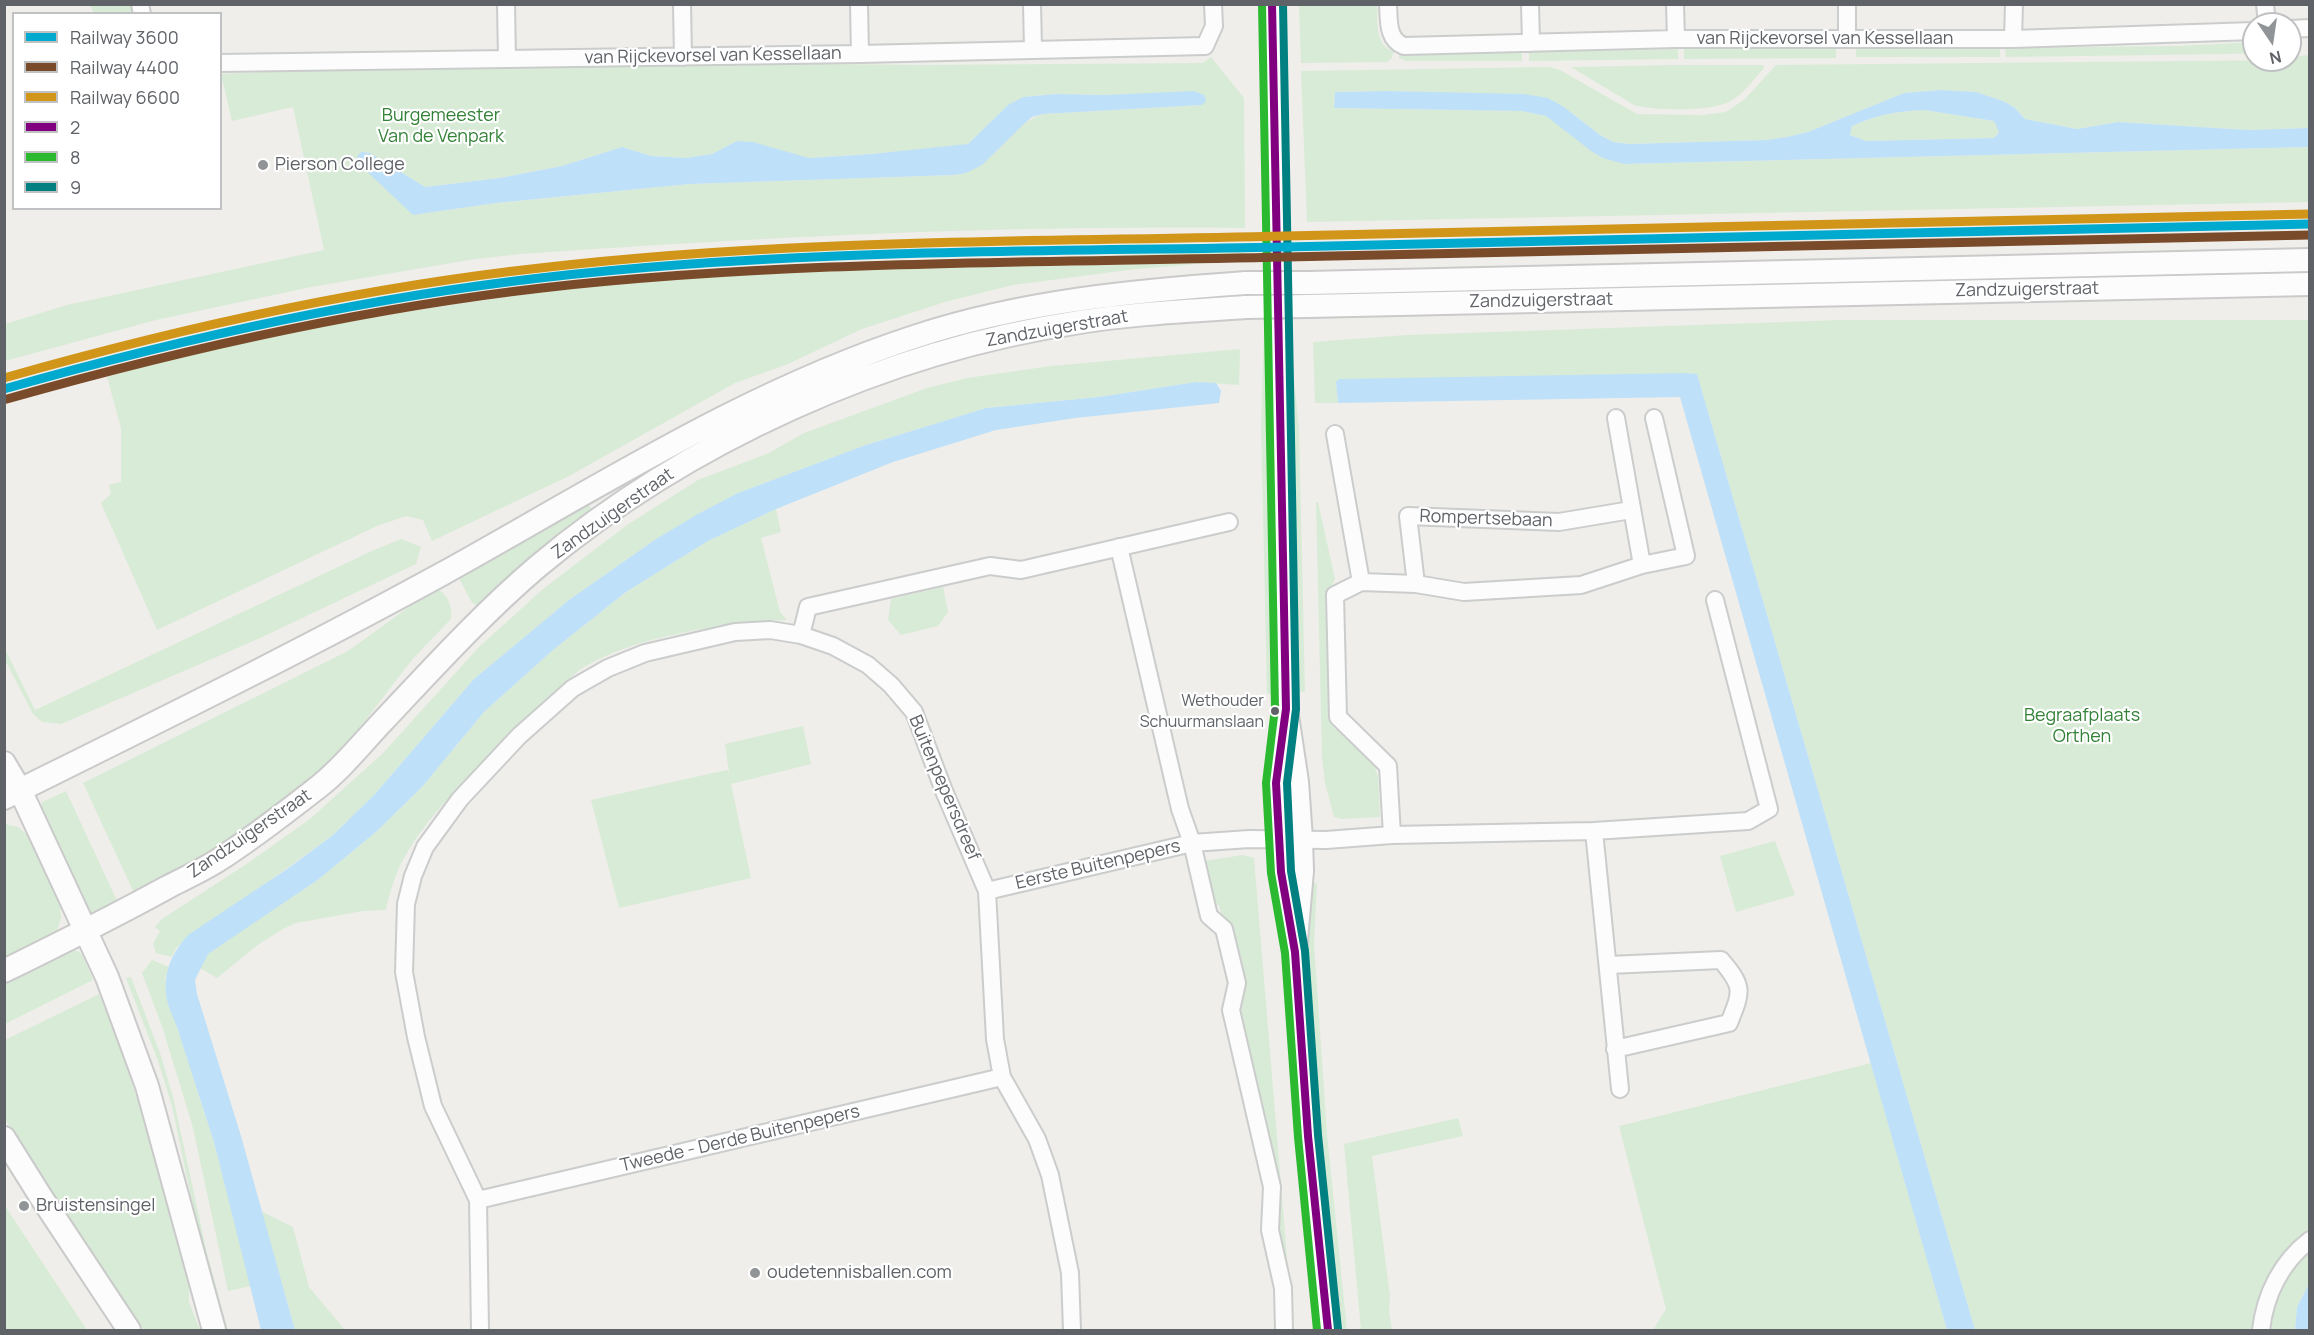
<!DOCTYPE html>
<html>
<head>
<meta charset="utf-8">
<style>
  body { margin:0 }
  #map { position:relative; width:2314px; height:1335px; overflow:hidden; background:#efeeea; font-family:Manrope,sans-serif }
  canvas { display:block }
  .frame { position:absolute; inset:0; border:6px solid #5f6368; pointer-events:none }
  .legend { position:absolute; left:12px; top:12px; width:210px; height:198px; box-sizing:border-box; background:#fff; border:2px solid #bfc1c3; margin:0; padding:8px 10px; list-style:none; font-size:18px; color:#5f6368 }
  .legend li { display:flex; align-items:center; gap:12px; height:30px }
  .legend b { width:30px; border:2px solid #bfc1c3 }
  .north { position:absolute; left:2242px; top:12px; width:60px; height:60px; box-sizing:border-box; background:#fff; border:2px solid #bfc1c3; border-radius:50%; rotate:167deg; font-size:16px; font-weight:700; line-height:24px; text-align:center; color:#5f6368 }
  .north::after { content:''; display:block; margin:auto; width:21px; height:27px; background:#919496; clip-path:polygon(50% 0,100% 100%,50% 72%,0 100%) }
</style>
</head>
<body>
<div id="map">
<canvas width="2314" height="1335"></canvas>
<div class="frame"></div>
<ul class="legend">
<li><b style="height:8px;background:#00a9ce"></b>Railway 3600</li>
<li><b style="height:8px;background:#7a4b2a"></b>Railway 4400</li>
<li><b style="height:8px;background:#d1951a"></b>Railway 6600</li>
<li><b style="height:8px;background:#800080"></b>2</li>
<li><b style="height:8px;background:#2bb92f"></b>8</li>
<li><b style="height:8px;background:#008080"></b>9</li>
</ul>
<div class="north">N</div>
</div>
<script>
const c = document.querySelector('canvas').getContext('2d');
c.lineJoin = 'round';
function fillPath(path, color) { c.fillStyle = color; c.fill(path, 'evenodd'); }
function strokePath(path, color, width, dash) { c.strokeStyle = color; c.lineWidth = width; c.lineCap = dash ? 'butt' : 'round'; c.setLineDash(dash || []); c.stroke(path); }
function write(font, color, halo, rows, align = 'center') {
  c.font = font + ' Manrope,sans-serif'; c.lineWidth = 4.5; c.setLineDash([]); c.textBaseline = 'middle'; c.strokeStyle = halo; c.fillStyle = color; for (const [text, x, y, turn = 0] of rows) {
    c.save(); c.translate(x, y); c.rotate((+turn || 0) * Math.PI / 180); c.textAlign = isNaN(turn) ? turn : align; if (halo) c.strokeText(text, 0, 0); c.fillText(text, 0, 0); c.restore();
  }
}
const green = new Path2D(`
  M90,5H133L136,13H94Z
  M1299,5H1377C1378,23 1374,44 1394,52L1391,59L1387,62L1301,63Z
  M2254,42V53L2228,54L2006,57L2005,48L2180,46Z
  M2000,47V57H1856V48Z
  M1836,48V58L1684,59V49Z
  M1678,49V59L1529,61V52Z
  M1522,51V61H1406L1399,58V53Z
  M2309,55V128L2249,130L2118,122L2077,129L2025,119L2014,107L2003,101L1976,92L1941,90L1904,93L1808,132L1787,137L1766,140L1629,144L1613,142L1600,135L1564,107L1403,91L1335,92L1334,108L1522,111L1546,116L1624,164L2309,147V202L1307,222L1301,71L1550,67L1560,70L1637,114L1702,115L1726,112L1745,99L1776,65L2290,60V57Z
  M1211,57L1244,98L1245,228C1003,225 762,237 521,254L475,259L311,287L156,320L5,361V324L67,305L324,250L293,107L232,121L221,74L282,71L719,63L924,65L1203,63ZM1057,94L1105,95L1201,105L1043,114C1008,125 996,168 954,175L690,184L496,203L413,215L370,153L425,187L500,178L562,166L622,147L651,156L686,158L712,154L737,141L809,158L952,148L968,144L1008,105L1024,97Z
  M1674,65H1763L1764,68C1754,79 1744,93 1731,101C1711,112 1656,111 1634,105L1571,67Z
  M1924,110L1994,121L1999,131L1994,138L1866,141L1850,135L1852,126C1876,115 1898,111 1924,110Z
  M1244,250L1245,260L1136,269L1013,285L945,302L862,329L788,364L735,383L569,476L432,541L423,520L406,516L377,526L157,630L101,503L111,494L109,485L121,482V428L107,377C247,335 391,313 535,293L534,286L817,267Z
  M1841,320H2309V1230C2274,1257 2259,1287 2253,1330H1975L1697,374L1336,382L1338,403H1315L1313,342L1407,335Z
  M1264,332H1267L1275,693L1267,694L1261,424Z
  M1289,332L1299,427L1305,692H1297Z
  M1240,349L1239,385L1196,382L1099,397L986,408L863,446L738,493L656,539L569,600L474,679L375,794L333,835L176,948L172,957L156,953L153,944L160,931L155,927L162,919L248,863L310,819L383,753L479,647L543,589L627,525L698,480L769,453L804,433L927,388L967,378L1051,366Z
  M1316,502H1318L1335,579L1325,600L1331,725L1373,762L1378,777L1380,817L1342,819L1334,817L1325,783L1322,758Z
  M588,504L592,510L541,548L479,606L472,603L459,578Z
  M776,509L781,532L761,538L780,612L787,620C728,622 636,636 584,667C573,674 563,685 553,693C525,717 500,743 475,770C449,797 422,825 404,858C395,874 390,892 386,910L363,911L296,923L283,929L259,944L217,978L200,968L208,954L222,943L319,879L376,832L422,787L484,712L553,650L626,592L708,541Z
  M401,539L421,547L416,564L258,639L61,724L42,722L33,714L5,660V649L35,710L374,550Z
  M943,587L948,612L938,626L901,635L888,620L891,599Z
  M439,590C448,595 453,608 451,619C437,634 421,649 408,665C383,696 361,730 333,757C275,814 205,855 135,895L83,783L348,651L431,591Z
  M803,726L811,764L731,784L751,878L619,908L591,800L727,770L729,773L725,744Z
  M66,791L118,903L91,915L88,913L41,811L42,802Z
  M5,824L18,827L30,837L60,904L61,918L57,931L49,938L5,960Z
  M1775,841L1795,895L1736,912L1720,856Z
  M1243,855L1254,858L1290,1294L1233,1002L1240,1000L1219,905L1206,903L1197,862Z
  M1317,883L1314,944L1327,1134L1347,1330H1339C1324,1184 1302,1031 1308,884Z
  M73,951H78L83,956L93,980L5,1024V985Z
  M152,960L169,967L165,979L175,1020L214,1142L251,1286L228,1291L193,1128L163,1029L142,973Z
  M131,977L160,1053L173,1097L207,1253L228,1330H224L203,1255L172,1106L158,1061L126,978Z
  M99,994C138,1087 163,1187 189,1284V1302L200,1330H144L34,1166L7,1122L5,1117V1040Z
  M1871,1063L1947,1330H1653L1666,1309L1619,1126Z
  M1458,1118L1463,1136L1372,1156L1390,1296L1389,1311L1392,1330H1361L1344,1144Z
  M5,1206L87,1330H5Z
  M261,1211L293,1227L309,1287L345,1330H295Z
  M2309,1248V1284L2297,1307L2295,1330H2269C2273,1299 2288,1272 2309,1248Z`);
const water = new Path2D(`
  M1941,90L1976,92L2003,101L2014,107L2025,119L2077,129L2118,122L2249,130L2309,128V147L1624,164L1603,158L1591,151L1546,116L1522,111L1334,108L1335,92L1388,91L1524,94L1548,98L1564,107L1600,135L1613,142L1629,144L1766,140L1787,137L1808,132L1904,93ZM1924,110L1994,121L1999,132L1994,138L1866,141L1850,135L1852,126C1876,115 1898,111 1924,110Z
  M1194,91L1204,95L1206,101L1202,105L1043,114L1032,117L1024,124L982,165L966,173L954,175L690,184L496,203L413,215L359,164L357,157L361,152L370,153L425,187L500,178L562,166L622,147L651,156L686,158L712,154L737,141L753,142L809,158L871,154L968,144L1008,105L1023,97L1057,94L1105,95Z
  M1685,373L1697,374L1975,1330H1947L1680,397L1338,403L1336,382L1339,379Z
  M1196,382L1216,383L1221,391L1219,403L1075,418L996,430L893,462L776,509L708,541L626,592L553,650L484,712L422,787L376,832L319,879L208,954L195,980L197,994L241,1136L295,1330H261L214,1142L181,1040C178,1026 172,1017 168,1004C161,977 170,955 188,935L287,869L333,835L375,794L474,679L569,600L656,539L698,514L738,493L863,446L986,408L1099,397Z
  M2309,1284V1330H2295L2297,1307Z`);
const street = new Path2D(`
  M140,4L142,14
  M506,4L507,59
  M682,4L683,57
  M859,4L860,54
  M1032,4L1033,49
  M1388,4C1389,20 1387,40 1404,46L1676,39H2013L2254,31
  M1530,4L1531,43
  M1675,4L1676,39
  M2265,4L2267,24
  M2290,29L2310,28
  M1847,38V4
  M2013,39L2014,4
  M220,63L860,54L1205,46L1214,26L1213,4
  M1616,418L1642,565
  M1335,434L1361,582L1335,595L1338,717L1388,766L1392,835
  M1361,582L1416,584L1464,592L1581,585L1642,565L1686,556L1654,418
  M1416,584L1408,516L1559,522L1631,510
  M801,635L808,607L990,566L1021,570L1229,522
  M1594,831L1748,821L1769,809L1715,600
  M987,891L1192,843L1180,809L1119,547
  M1609,965L1721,960C1744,987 1742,991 1729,1023L1615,1049
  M478,1200L1002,1077
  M480,1330L478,1200L433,1106L416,1037L404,972L406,904L413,876L425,847L460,799L519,736L573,688L608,668L645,653L735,632L770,630L801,635L833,646L868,665L891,685L914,712L944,791L987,891L995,1039L1002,1077L1037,1139L1050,1175L1070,1273L1072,1330
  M1284,1330L1283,1288L1270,1230L1272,1187L1231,1010L1237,983L1224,929L1209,916L1192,843L1249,839L1326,840L1392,835L1594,831L1620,1089
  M2261,1330C2265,1295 2281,1262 2310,1240`);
const secondary = new Path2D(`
  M1272,4L1286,709L1297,782L1301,839L1302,871L1295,952
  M1308,283L2310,260
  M1308,306L2310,284
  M1283,734L1276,783L1281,872L1295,952L1308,1136L1328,1330
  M4,763L20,790L107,977L147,1086L214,1330
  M4,798C151,725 298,653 442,574C597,488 747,391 917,336C1024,301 1134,291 1246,283
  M4,971C59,944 113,917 166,888C183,879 201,871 217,861C252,839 285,813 317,788C341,770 362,743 383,721C433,668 482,614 537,567C687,441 886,351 1080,322C1135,313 1191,311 1246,307
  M4,1138L41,1197L129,1330`);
const secondaryBridge = new Path2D(`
  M1246,283H1308
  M1246,307L1308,306`);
const bus1 = new Path2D(`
  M1272,4L1286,709L1276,783L1281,872L1295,952L1308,1136L1328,1330`);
const bus2 = new Path2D(`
  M1262,4L1275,708L1266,783L1271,873L1285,953L1298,1137L1317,1330`);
const bus3 = new Path2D(`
  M1283,4L1296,709L1287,783L1291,871L1305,951L1318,1135L1338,1329`);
const rail1 = new Path2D(`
  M4,389C180,339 358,299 540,278C787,249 1036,252 1285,247C1626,239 1968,231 2310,224`);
const rail2 = new Path2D(`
  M7,399C183,349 360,309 542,288C789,260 1038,263 1286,257C1627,249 1968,242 2310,235`);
const rail3 = new Path2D(`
  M4,378C180,328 358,288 540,268C787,239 1036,242 1285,236C1626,228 1968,221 2310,214`);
const markers = [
  [263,165,6,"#919496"],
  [1275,711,5,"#5f6368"],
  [24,1206,6,"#919496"],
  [755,1273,6,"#919496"]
];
const busNames = [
  ["Wethouder",1264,702],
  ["Schuurmanslaan",1264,723]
];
const streetNames = [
  ["van Rijckevorsel van Kessellaan",1825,39],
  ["van Rijckevorsel van Kessellaan",713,56,-1],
  ["Zandzuigerstraat",2027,290,-1],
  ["Zandzuigerstraat",1541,301,-1],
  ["Zandzuigerstraat",1057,329,-10],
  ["Zandzuigerstraat",613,514,-35],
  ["Rompertsebaan",1486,519,2],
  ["Buitenpepersdreef",944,788,67],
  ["Zandzuigerstraat",250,834,-34],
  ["Eerste Buitenpepers",1098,865,-13],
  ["Tweede - Derde Buitenpepers",740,1139,-13]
];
const parkNames = [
  ["Burgemeester",441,116],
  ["Van de Venpark",441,137],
  ["Begraafplaats",2082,716],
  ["Orthen",2082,737]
];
const poiNames = [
  ["Pierson College",275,165],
  ["Bruistensingel",36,1206],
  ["oudetennisballen.com",767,1273]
];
fillPath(green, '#d8ebd6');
fillPath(water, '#bfe0f9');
strokePath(street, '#cbcccc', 20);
strokePath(secondary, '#cacacb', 26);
strokePath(street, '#fdfcfc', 16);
strokePath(secondary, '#fdfcfc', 22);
strokePath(secondaryBridge, '#cacacb', 26, []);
strokePath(secondaryBridge, '#fdfcfc', 22);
strokePath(bus1, '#800080', 8);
strokePath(bus2, '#2bb92f', 8);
strokePath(bus3, '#008080', 8);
strokePath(rail1, '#00a9ce', 9);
strokePath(rail2, '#7a4b2a', 9);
strokePath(rail3, '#d1951a', 9);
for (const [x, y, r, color] of markers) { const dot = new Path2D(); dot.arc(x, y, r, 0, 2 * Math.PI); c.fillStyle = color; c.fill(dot); strokePath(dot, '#fff', 2); }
write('16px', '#5f6368', '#fff', busNames, 'right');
write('18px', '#5f6368', '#fff', streetNames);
write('18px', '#348238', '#fff', parkNames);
write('18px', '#5f6368', '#fff', poiNames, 'left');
</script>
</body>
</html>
